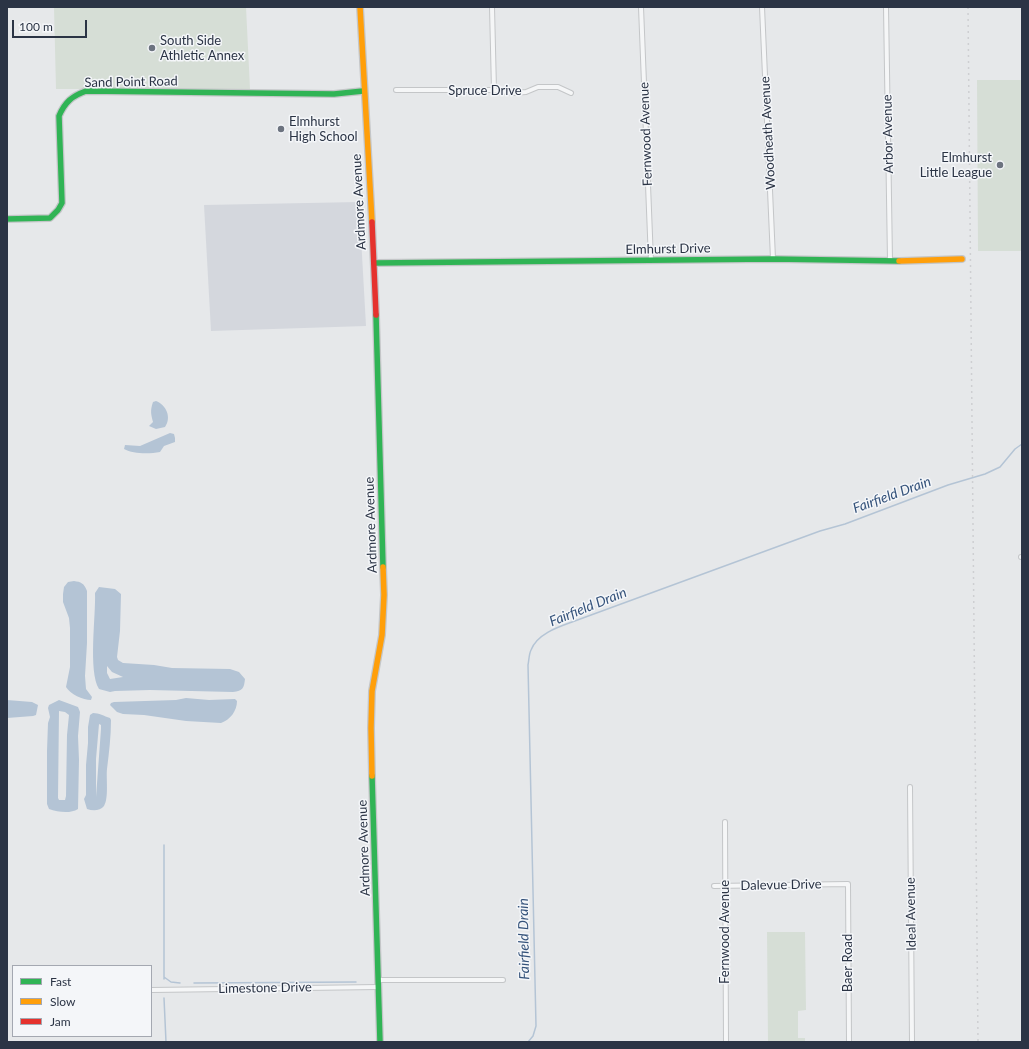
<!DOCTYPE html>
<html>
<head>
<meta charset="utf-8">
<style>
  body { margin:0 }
  #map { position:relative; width:1029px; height:1049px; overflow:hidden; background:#e6e8ea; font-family:Lato,sans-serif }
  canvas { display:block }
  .frame { position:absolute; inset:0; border:8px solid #2b3445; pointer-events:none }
  .legend { position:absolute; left:12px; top:965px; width:140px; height:72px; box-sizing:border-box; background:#f4f6f9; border:1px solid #a4a8b1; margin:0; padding:5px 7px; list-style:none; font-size:12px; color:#2b3445 }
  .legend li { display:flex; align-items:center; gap:8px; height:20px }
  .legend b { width:20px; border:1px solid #a4a8b1 }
  .scale { position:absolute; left:12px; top:20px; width:75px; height:18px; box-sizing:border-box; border:2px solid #2b3445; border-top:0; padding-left:5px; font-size:12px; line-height:14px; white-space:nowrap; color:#2b3445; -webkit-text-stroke:3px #f4f6f9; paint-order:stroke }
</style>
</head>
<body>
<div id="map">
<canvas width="1029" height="1049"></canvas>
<div class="frame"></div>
<ul class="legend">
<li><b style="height:5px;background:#30b455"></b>Fast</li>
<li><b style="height:5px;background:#ff9f0a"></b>Slow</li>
<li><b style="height:5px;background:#e5322d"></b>Jam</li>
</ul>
<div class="scale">100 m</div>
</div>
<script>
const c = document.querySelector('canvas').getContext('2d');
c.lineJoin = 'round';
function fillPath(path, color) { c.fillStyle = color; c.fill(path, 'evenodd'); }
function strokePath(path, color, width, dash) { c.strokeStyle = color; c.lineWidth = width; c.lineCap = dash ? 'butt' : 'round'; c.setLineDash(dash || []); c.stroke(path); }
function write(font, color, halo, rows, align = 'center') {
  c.font = font + ' Lato,sans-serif'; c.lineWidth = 3; c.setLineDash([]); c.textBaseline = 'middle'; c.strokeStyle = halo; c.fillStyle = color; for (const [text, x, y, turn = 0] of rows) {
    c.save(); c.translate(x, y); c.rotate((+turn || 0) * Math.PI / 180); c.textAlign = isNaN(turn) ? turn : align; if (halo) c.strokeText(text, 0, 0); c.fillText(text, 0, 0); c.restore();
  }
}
const built = new Path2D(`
  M359,202L366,326L211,331L204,205Z`);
const green = new Path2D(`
  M54,7H246L250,89H56Z
  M977,80H1022V251H978Z
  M767,932H805L806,1010L798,1011V1038H805V1042H768Z`);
const water = new Path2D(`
  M156,401C166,405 172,417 165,427L156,429L149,426L153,422C151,414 150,411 153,402Z
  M170,433L174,434L175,438V442L164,446L160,452C149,454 133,454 124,449L125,445L140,446Z
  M74,581C81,582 84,583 87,591V643L85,676L86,689L92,697L91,700C83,700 70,694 66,687L70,667V628L69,618L63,602V594L64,587L68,582Z
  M99,587L115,589L121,594L120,631L117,657L118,660L123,663L154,665L172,668L230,669L239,672L245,679C244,688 243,691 233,692L150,690L115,691L110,692L99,689C88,671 96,616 95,593ZM107,666L112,672L123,677L110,679L107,673Z
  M186,698L209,700L235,699L237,701C237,711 230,720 221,723L186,721L144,715L123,714L117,712L110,705L111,703L114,702L176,700Z
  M7,700L32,702L38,705L36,715L33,716L7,718Z
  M59,700L78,707L80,712L78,736L79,760L78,809C70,814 58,812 49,809L47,804V751L48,723L50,717L48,708L49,705ZM59,711L65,712L69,715L67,735L66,796L65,800H59L58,798Z
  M93,713C99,713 104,716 110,718L111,720C111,736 109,753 107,769C106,778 109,798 104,806C100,811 93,811 87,809L84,799L86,795V765L88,743V727L90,715ZM99,724L101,725V729L96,797V759Z`);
const stream = new Path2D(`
  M164,845V979
  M164,977L171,982L180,983
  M194,983L356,982
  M164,998L166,1042
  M528,1042L533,1036L536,1026L528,665C529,660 529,654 531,650C537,634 558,627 572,622L820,531L845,524L948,485L985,474L1000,467L1015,449L1022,444`);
const street = new Path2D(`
  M492,7L494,90
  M641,7L651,261
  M762,7L773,259
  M886,7L890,261
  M396,90H494L513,93L526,92L538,87H558L571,93
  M1021,557H1022
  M910,787L912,1042
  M725,822L726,1042
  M714,886L848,884L849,1042
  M379,980H503
  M151,990L379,987`);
const fast = new Path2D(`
  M7,219L50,218L58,210L62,203L59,116C65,102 72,96 86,91L334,94L363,91
  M374,263L773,259L899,261
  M376,315L383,567
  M372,776L380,1042`);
const slow = new Path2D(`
  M360,7L372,222
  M899,261L962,259
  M372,776L371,728L372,691L382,635L384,595L383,567`);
const jam = new Path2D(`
  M372,222L376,315`);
const rail = new Path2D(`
  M968,7L978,1042`);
const markers = [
  [152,48,4,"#6c737f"],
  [281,129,4,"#6c737f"],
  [1000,165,4,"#6c737f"]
];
const poiNames = [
  ["South Side",160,41],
  ["Athletic Annex",160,56],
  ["Elmhurst",289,122],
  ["High School",289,137],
  ["Elmhurst",992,158,"right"],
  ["Little League",992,173,"right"]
];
const streetNames = [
  ["Sand Point Road",131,82,-1],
  ["Spruce Drive",485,91],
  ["Woodheath Avenue",768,133,-93],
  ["Fernwood Avenue",646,134,-92],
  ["Arbor Avenue",888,134,-91],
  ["Ardmore Avenue",359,202,-93],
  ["Elmhurst Drive",668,249,-1],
  ["Ardmore Avenue",371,525,-92],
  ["Ardmore Avenue",364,848,-92],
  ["Dalevue Drive",781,885,-1],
  ["Ideal Avenue",911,914,-91],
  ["Fernwood Avenue",725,932,-90],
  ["Baer Road",848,963,-90],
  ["Limestone Drive",265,988,-1]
];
const waterNames = [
  ["Fairfield Drain",892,495,-20],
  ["Fairfield Drain",588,607,-22],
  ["Fairfield Drain",524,939,-91]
];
fillPath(built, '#d4d7dd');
fillPath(green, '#d6ded6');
fillPath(water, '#b4c4d5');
strokePath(stream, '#b4c4d5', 1.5);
strokePath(street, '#c4c6c8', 6);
strokePath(fast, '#c4c6c8', 8);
strokePath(slow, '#c4c6c8', 8);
strokePath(jam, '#c4c6c8', 8);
strokePath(street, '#f5f6f7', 4);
strokePath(fast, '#30b455', 5.5);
strokePath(slow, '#ff9f0a', 5.5);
strokePath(jam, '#e5322d', 5.5);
strokePath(rail, '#cecfd2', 1.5, [2, 4]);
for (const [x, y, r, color] of markers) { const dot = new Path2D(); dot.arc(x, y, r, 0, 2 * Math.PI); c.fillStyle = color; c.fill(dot); strokePath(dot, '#f4f6f9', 1.5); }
write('13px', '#2b3445', '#f4f6f9', poiNames, 'left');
write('13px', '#2b3445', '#f4f6f9', streetNames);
write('italic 14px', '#34527a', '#f4f6f9', waterNames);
</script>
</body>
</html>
